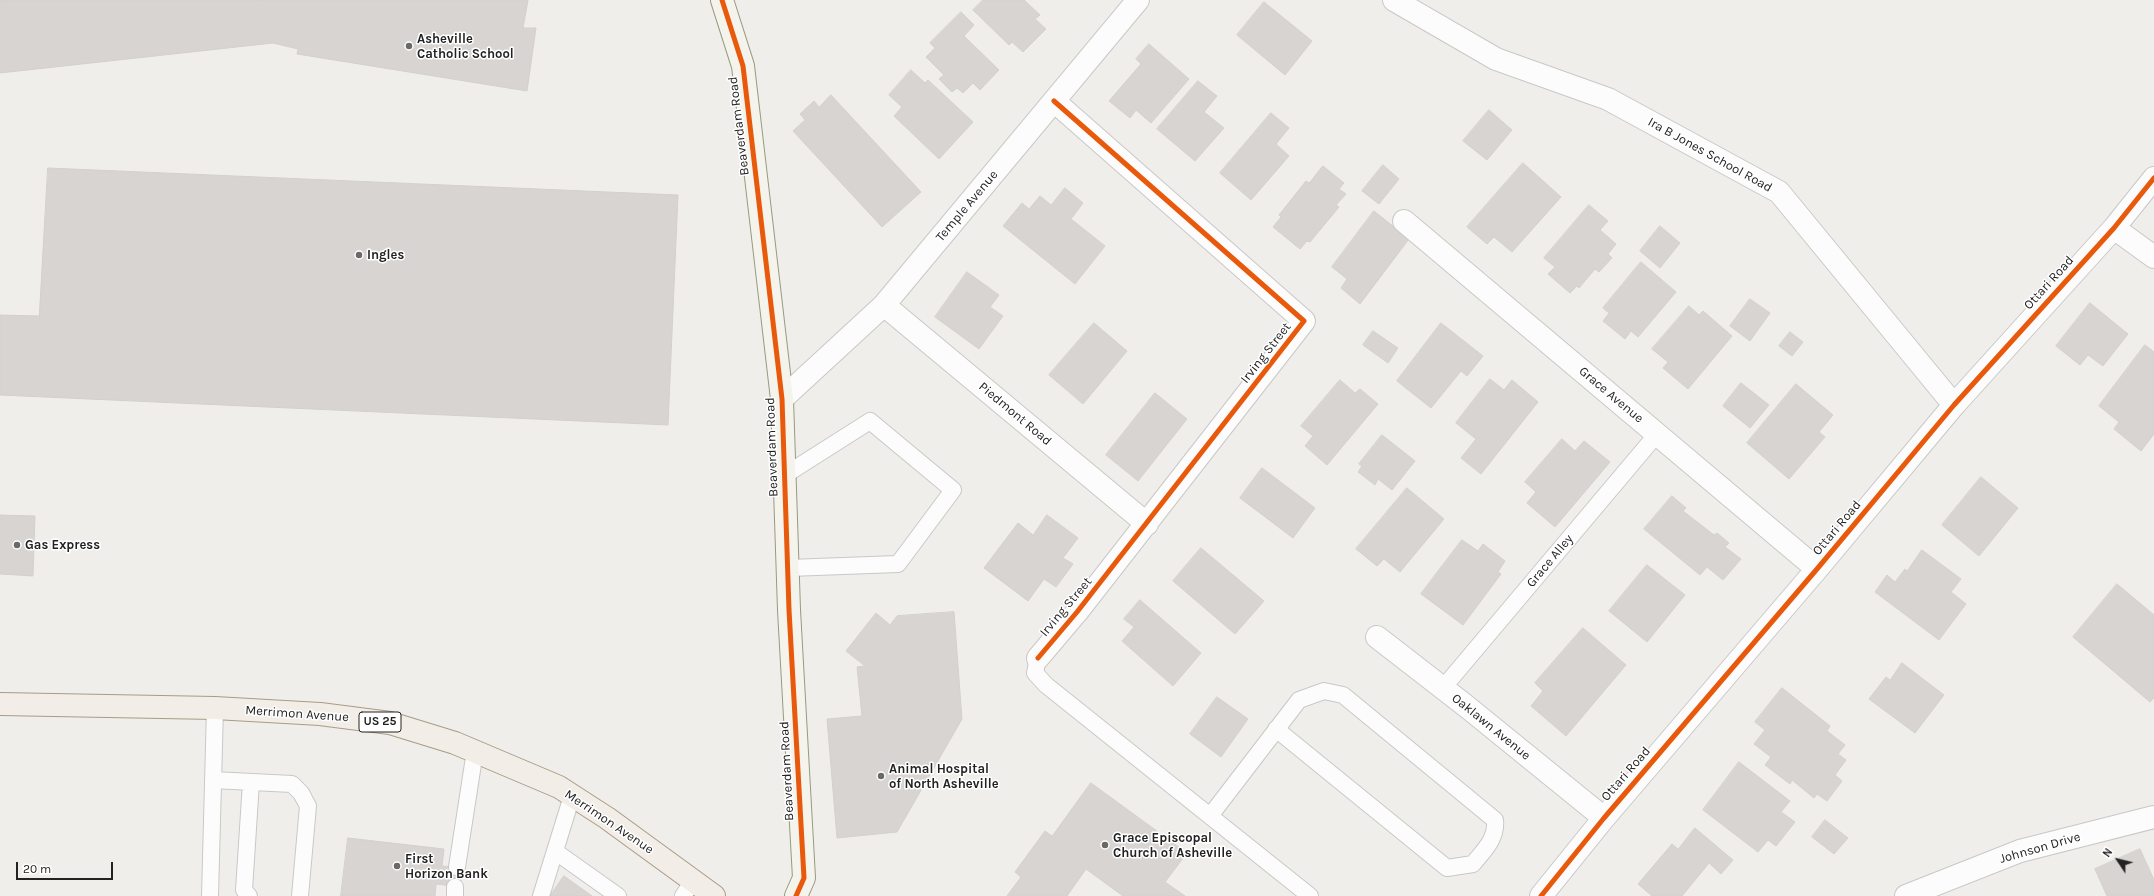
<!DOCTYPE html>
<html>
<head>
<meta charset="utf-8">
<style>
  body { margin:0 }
  #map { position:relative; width:2154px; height:896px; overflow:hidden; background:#f0eeeb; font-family:Karla,sans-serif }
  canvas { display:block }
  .north { position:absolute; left:2098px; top:840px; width:40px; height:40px; -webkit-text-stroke:3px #fff; paint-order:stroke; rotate:305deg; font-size:11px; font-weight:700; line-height:16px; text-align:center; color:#222 }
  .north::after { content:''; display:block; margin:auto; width:14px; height:18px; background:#222; clip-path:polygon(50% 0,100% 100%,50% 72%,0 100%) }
  .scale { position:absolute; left:16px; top:862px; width:97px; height:18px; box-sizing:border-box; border:2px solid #222; border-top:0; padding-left:5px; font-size:12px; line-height:14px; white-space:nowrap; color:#222; -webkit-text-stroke:3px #fff; paint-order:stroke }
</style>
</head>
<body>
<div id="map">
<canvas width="2154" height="896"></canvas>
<div class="north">N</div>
<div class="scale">20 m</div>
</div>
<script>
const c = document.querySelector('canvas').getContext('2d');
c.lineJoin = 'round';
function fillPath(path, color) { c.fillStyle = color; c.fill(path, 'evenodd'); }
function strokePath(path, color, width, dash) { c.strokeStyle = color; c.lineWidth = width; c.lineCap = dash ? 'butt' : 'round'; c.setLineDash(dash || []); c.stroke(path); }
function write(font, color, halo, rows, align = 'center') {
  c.font = font + ' Karla,sans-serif'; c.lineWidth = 3; c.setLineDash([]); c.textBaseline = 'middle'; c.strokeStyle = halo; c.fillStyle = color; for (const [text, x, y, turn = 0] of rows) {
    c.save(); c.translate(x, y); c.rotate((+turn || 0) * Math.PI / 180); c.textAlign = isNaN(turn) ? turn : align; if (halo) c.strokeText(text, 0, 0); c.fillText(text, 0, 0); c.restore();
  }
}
const building = new Path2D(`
  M0,0H528L523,28H536L527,91L297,54L298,49L273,43L0,73Z
  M983,0H1024L1040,15L1035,19L1046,29L1023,52L1012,42L1009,45L973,10Z
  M1264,2L1312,41L1285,75L1237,35Z
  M961,12L974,25L964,36L999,70L980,90L973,83L963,93L957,88L952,92L939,79L944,75L926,57L935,48L930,43Z
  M1149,44L1189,79L1151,123L1136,110L1130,118L1109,101L1141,64L1136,59Z
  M911,70L925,83L928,80L973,122L939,159L894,116L902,107L889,95Z
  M1198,81L1217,96L1204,112L1224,128L1195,161L1157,129Z
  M831,95L921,192L882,227L793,131L805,120L800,114L814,101L819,107Z
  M1489,110L1512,130L1487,160L1463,141Z
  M1271,113L1289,128L1276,144L1289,156L1251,200L1220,173Z
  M1523,163L1561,197L1512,252L1494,237L1487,244L1467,227Z
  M1383,165L1399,179L1379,204L1362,191Z
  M1323,166L1344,183L1339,189L1346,194L1336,205L1339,207L1310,242L1307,241L1300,249L1273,227L1281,217L1279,215L1306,181L1309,183Z
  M48,168L678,195L668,425L0,395V315L39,316Z
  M1065,188L1083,203L1071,219L1105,246L1075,284L1003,226L1022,203L1029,209L1040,196L1051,205Z
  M1589,205L1608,221L1600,230L1616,244L1608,254L1612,258L1599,272L1595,269L1579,288L1577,286L1570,293L1548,274L1555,267L1544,258Z
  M1374,211L1409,239L1360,304L1341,288L1347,279L1332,267Z
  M1660,226L1680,243L1660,268L1640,251Z
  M1641,262L1676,292L1638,337L1631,331L1625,339L1603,321L1609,313L1603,308Z
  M967,272L999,295L990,307L1003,316L979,349L935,317Z
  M1750,299L1770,313L1750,341L1730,326Z
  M2090,303L2128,334L2103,366L2088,355L2080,365L2056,346Z
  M1689,306L1699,315L1703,311L1732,336L1688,389L1663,368L1668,362L1652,349Z
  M1094,323L1127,351L1083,404L1049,375Z
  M1441,323L1483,356L1467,376L1461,371L1431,408L1397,381Z
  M1373,331L1398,348L1388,363L1363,345Z
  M1790,332L1803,342L1792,356L1779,346Z
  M2145,345L2154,352V434L2141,451L2114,429L2119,422L2099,406Z
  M1490,379L1504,390L1512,380L1538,402L1481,474L1461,458L1476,439L1456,423Z
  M1340,380L1355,393L1360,389L1378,404L1327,465L1305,446L1313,436L1301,426Z
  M1741,383L1769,405L1750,428L1723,406Z
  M1796,384L1833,415L1819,432L1825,437L1789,479L1747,443Z
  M1155,393L1187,419L1138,481L1106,455Z
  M1382,435L1415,461L1392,490L1378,479L1375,485L1358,472L1362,466L1359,464Z
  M1562,439L1575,451L1584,441L1610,462L1555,527L1527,503L1536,492L1525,482Z
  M1262,468L1315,508L1293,538L1240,498Z
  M1981,477L2018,508L1979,556L1942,525Z
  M1407,488L1444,519L1400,572L1384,559L1377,566L1356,549Z
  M1672,496L1686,508L1683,511L1714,535L1717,533L1729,543L1725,547L1741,559L1723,580L1707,567L1700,575L1644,529Z
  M0,515L35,516L33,576L0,574Z
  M1047,515L1078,538L1063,558L1073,564L1056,587L1044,579L1028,601L984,568L1018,523L1033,535Z
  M1462,540L1478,551L1483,544L1505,561L1498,572L1501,574L1463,625L1421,594Z
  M1201,548L1264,601L1235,634L1173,581Z
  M1922,550L1961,579L1951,592L1966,604L1939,640L1875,592L1887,575L1895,582L1905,569L1907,571Z
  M1647,565L1685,595L1647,642L1609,611Z
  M2117,584L2154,615V698L2150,702L2073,637Z
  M1140,600L1201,653L1173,686L1122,641L1134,627L1124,619Z
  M954,612L962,719L897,832L837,838L827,719L862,716L857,667L865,666L846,651L876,613L890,625L897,616Z
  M1583,628L1626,665L1566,736L1531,706L1543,691L1535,683Z
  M1902,663L1944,695L1915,733L1869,699L1886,677L1890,680Z
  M1782,688L1830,726L1827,731L1845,745L1838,754L1846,760L1835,775L1842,781L1827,801L1817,794L1814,798L1792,780L1790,784L1765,765L1771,757L1754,744L1765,730L1755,722Z
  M1217,697L1248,719L1221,757L1190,734Z
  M1739,762L1790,801L1781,812L1795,822L1776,846L1768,840L1758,852L1703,810Z
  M1091,783L1187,853L1165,882L1185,896H1123L1086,869L1067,896H1007L1021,877L1015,872L1045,831L1052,836Z
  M1825,820L1848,838L1834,854L1812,837Z
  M1695,828L1733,860L1721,874L1709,863L1682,896H1652L1638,884L1672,844L1678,849Z
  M348,838L444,849L442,866L462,868L460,887L436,884L435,896H341Z
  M2140,849L2154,880V896H2107L2095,869Z
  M564,876L592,896H550Z`);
const lane = new Path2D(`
  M785,475L870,421L953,490L898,564L789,568
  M1038,658L1035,673L1046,685L1310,896
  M1443,688L1657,434
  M213,780L292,784L301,793L308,806L300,896
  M1210,816L1299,700L1324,691L1343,695L1495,820C1497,839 1484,850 1473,864L1447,868L1276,729
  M556,852L618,896
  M457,867L475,751
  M210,896L215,708
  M249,896L244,890L251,782
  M455,896V887
  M541,896L572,796
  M683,896L693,881`);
const street = new Path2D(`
  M1394,0L1496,59L1608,99L1779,192L1954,405
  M1404,221L1817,569
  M2114,228L2154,257
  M884,305L1147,524
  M782,399L884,305L1138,0
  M1377,637L1466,706L1604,818
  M1038,658L1077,612L1304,321L1054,101
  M1541,896L1604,818L1817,569L1954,405L2114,228L2154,178
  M1906,896L2020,851L2154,817`);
const secondary = new Path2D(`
  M722,0L743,66L782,399L789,610L804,878L796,896`);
const primary = new Path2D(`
  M0,704L215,708L320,714L390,723L455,743L559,787L607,818L714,896`);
const cycleway = new Path2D(`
  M722,0L743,66L782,399L789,610L804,878L796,896
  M1038,658L1077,612L1304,321L1054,101
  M1541,896L1604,818L1817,569L1954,405L2114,228L2154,178`);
const markers = [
  [409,46,4,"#6a6968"],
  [359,255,4,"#6a6968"],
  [17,545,4,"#6a6968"],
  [881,776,4,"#6a6968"],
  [1105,845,4,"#6a6968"],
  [397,866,4,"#6a6968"]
];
const shields = [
  [380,722,42]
];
const shieldNames = [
  ["US 25",380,722]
];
const poiNames = [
  ["Asheville",417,39],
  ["Catholic School",417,54],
  ["Ingles",367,255],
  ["Gas Express",25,545],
  ["Animal Hospital",889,769],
  ["of North Asheville",889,784],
  ["Grace Episcopal",1113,838],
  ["Church of Asheville",1113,853],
  ["First",405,859],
  ["Horizon Bank",405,874]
];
const streetNames = [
  ["Beaverdam Road",739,126,-97],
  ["Ira B Jones School Road",1710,155,29],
  ["Temple Avenue",967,206,-50],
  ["Ottari Road",2049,283,-48],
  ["Irving Street",1266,353,-52],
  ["Grace Avenue",1611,395,40],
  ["Piedmont Road",1015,414,40],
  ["Beaverdam Road",772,447,-92],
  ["Ottari Road",1837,528,-50],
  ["Grace Alley",1550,561,-50],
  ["Irving Street",1066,607,-50],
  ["Merrimon Avenue",297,714,4],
  ["Oaklawn Avenue",1491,727,39],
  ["Beaverdam Road",787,771,-93],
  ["Ottari Road",1626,774,-49],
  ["Merrimon Avenue",609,822,34],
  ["Johnson Drive",2040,848,-16]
];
fillPath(building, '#d7d4d2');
strokePath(building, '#d3d0cc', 1);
strokePath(lane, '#c9c8c7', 18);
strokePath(street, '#c9c8c7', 24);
strokePath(secondary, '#999a82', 24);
strokePath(primary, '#a79c86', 24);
strokePath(lane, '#fdfcfc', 16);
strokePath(street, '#fdfcfc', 22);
strokePath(secondary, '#f4f4ed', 22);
strokePath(primary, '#f3ede7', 22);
strokePath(cycleway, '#e8590c', 5);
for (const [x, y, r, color] of markers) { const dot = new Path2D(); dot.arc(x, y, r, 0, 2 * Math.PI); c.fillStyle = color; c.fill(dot); strokePath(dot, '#fff', 1.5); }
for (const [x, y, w] of shields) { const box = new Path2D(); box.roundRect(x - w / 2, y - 10, w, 20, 3); c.fillStyle = '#fff'; c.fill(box); strokePath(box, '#222', 1); }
write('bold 12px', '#222', null, shieldNames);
write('bold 13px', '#222', '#fff', poiNames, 'left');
write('13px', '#222', '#fff', streetNames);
</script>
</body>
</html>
